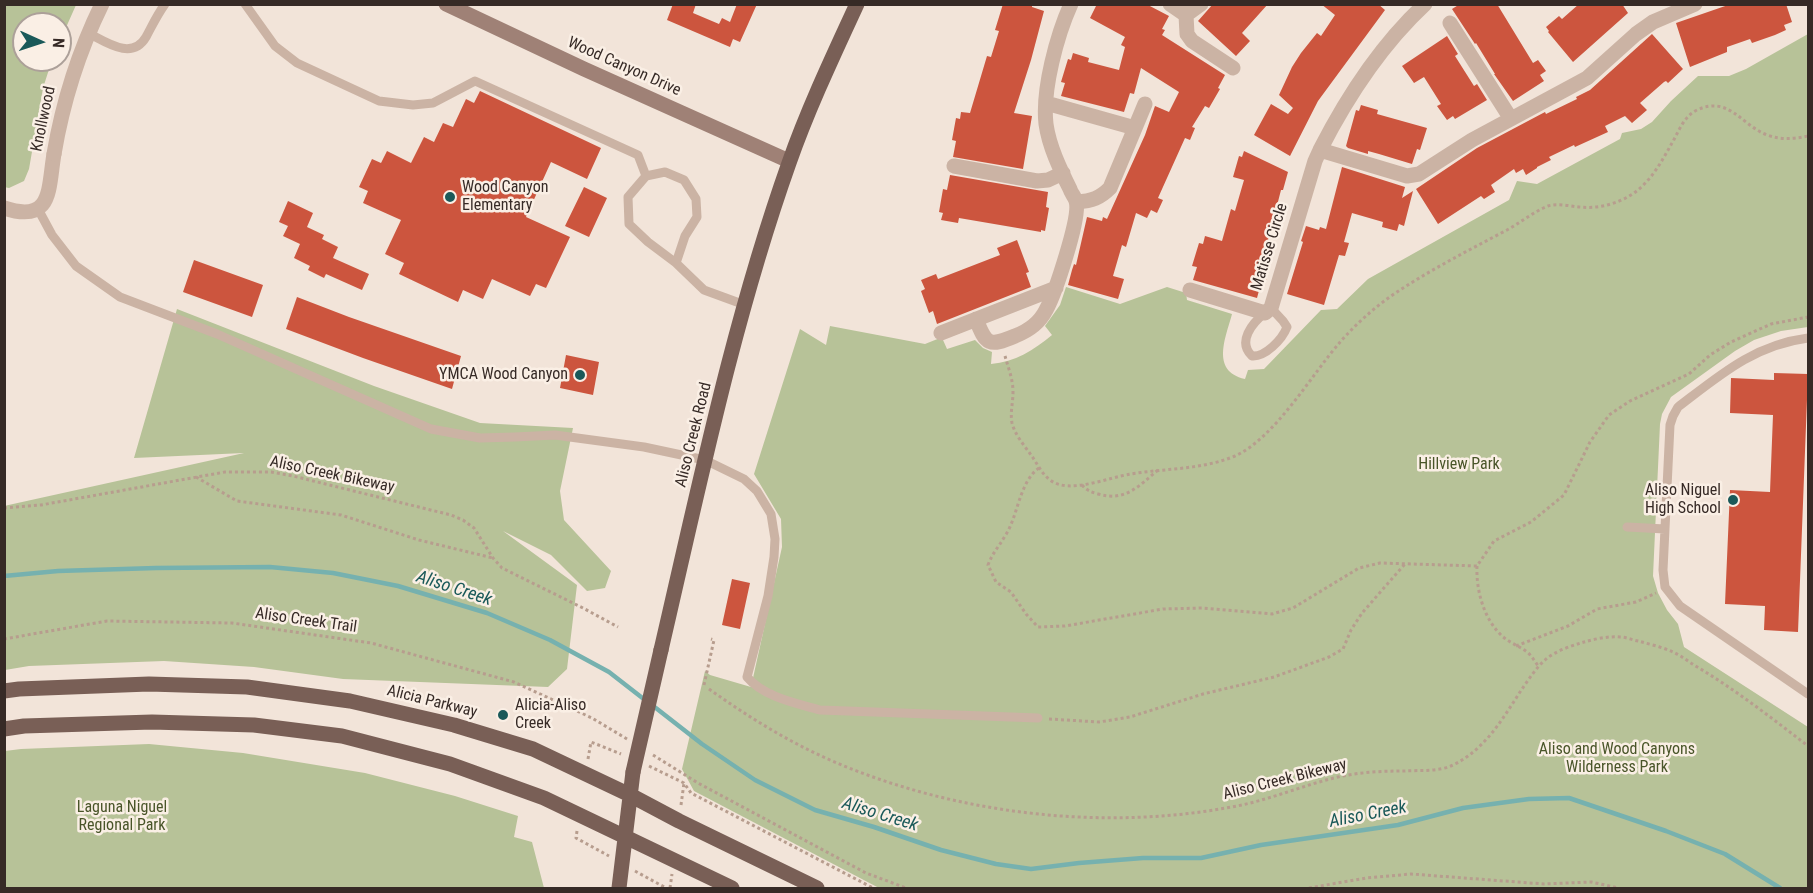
<!DOCTYPE html>
<html>
<head>
<meta charset="utf-8">
<style>
  body { margin:0 }
  #map { position:relative; width:1813px; height:893px; overflow:hidden; background:#f2e4d9; font-family:"Roboto Condensed",sans-serif }
  canvas { display:block }
  .frame { position:absolute; inset:0; border:6px solid #362a26; pointer-events:none }
  .north { position:absolute; left:12px; top:12px; width:60px; height:60px; box-sizing:border-box; background:#faefe5; border:2px solid #aca099; border-radius:50%; rotate:93deg; font-size:16px; font-weight:700; line-height:24px; text-align:center; color:#362a26 }
  .north::after { content:''; display:block; margin:auto; width:21px; height:27px; background:#1a5959; clip-path:polygon(50% 0,100% 100%,50% 72%,0 100%) }
</style>
</head>
<body>
<div id="map">
<canvas width="1813" height="893"></canvas>
<div class="frame"></div>
<div class="north">N</div>
</div>
<script>
const c = document.querySelector('canvas').getContext('2d');
c.lineJoin = 'round';
function fillPath(path, color) { c.fillStyle = color; c.fill(path, 'evenodd'); }
function strokePath(path, color, width, dash) { c.strokeStyle = color; c.lineWidth = width; c.lineCap = dash ? 'butt' : 'round'; c.setLineDash(dash || []); c.stroke(path); }
function write(font, color, halo, rows, align = 'center') {
  c.font = font + ' "Roboto Condensed",sans-serif'; c.lineWidth = 5; c.setLineDash([]); c.textBaseline = 'middle'; c.strokeStyle = halo; c.fillStyle = color; for (const [text, x, y, turn = 0] of rows) {
    c.save(); c.translate(x, y); c.rotate((+turn || 0) * Math.PI / 180); c.textAlign = isNaN(turn) ? turn : align; if (halo) c.strokeText(text, 0, 0); c.fillText(text, 0, 0); c.restore();
  }
}
const green = new Path2D(`
  M5,4L76,5L60,41V24H24V60H52L43,88L29,169L24,181L9,188L4,187Z
  M1808,34V327L1781,331L1754,340L1735,351L1671,397L1662,414L1660,424L1653,576L1658,593L1667,610L1678,624L1684,647L1808,727V888H879L694,791L682,769L705,671L710,675L751,687L782,547L781,519L754,474L800,329L826,345L830,326L925,344L940,338L943,340L947,349L975,340L983,348L992,352L991,364C1015,362 1034,350 1052,335L1045,326L1060,305L1066,287L1120,304L1167,287L1186,293L1187,300L1232,314C1226,337 1210,371 1245,379L1248,370L1264,369L1321,310L1337,309L1368,279L1509,200L1517,181L1537,184L1620,139L1622,133L1641,129L1652,122L1671,101L1698,76H1729L1746,69Z
  M177,309L374,386L480,423L573,428L560,491L564,520L611,571L605,588L587,591L551,555L503,531L577,585L567,669L548,687L343,679L254,667L164,661L29,666L5,670L4,506L244,453L134,458Z
  M149,744L243,753L365,773L455,796L518,816L514,837L532,842L544,888H5V751L21,749Z`);
const stream = new Path2D(`
  M4,576L58,571L156,568L270,567L333,573L398,586L487,613L550,640L609,672L645,700
  M652,705L702,744L755,780L815,810L874,827L941,850L996,864L1031,869L1079,863L1143,858H1201L1261,845L1398,825L1463,808L1529,799L1569,798L1666,831L1725,854L1780,888`);
const building = new Path2D(`
  M673,4H696L693,13L719,24L722,18L730,22L737,4H757L740,42L733,39L730,47L667,20Z
  M1003,4H1032V7L1044,11L1031,60L1014,113L1032,116L1023,169L953,157L956,141L952,140L956,118L960,119L961,112L970,113L987,56L991,57L999,31L995,30Z
  M1097,4H1146L1169,16L1162,29L1165,30L1162,35L1225,75L1218,88L1220,89L1209,108L1205,106L1192,127L1195,128L1190,140L1185,138L1158,198L1163,200L1157,213L1151,210L1147,218L1136,213L1126,247L1122,245L1113,276L1124,279L1118,299L1068,285L1072,270L1074,264L1076,265L1087,217L1102,221L1103,217L1107,219L1145,135L1155,106L1169,112L1179,92L1141,68L1134,94L1130,93L1124,112L1061,96L1065,83L1061,82L1068,59L1071,60L1073,53L1089,58L1088,62L1119,70L1125,47L1121,45L1125,37L1090,18Z
  M1213,4H1268L1242,33L1250,41L1236,56L1198,21Z
  M1321,4H1378L1385,10L1318,101L1290,156L1254,135L1271,104L1288,114L1293,108L1279,95L1292,67L1301,53L1317,33L1321,36L1335,15Z
  M1460,4H1497L1533,63L1538,60L1546,71L1540,75L1544,81L1513,101L1494,74H1495L1476,43L1475,44L1452,9Z
  M1579,4H1622L1628,13L1573,62L1548,32L1549,31L1546,27L1559,16L1562,19Z
  M1731,4H1786L1792,22L1784,25L1786,30L1775,35L1752,43L1750,39L1727,47V52L1690,67L1676,23Z
  M1652,34L1683,69L1668,83L1666,81L1664,82L1640,103L1647,110L1632,123L1625,116L1605,126L1608,132L1575,147L1574,145L1549,157L1551,160L1537,167V168L1526,175L1523,169L1516,173L1514,169L1491,185L1495,192L1484,199L1481,196L1438,224L1416,189L1477,148L1545,112L1546,114L1577,99L1576,97L1590,90Z
  M1447,36L1458,54L1455,56L1474,86L1477,84L1487,100L1455,119L1453,116L1447,120L1437,106L1441,104L1424,77L1414,83L1402,66Z
  M480,91L601,148L587,179L551,162L526,217L570,237L546,288L536,284L530,296L492,279L483,299L463,290L458,302L399,274L404,263L385,254L401,220L363,203L368,191L359,187L372,159L381,163L387,151L411,163L424,137L434,142L443,123L453,127L466,99L474,103Z
  M1361,105L1378,110L1377,114L1427,128L1420,150L1417,149L1412,164L1379,154L1368,151V154L1348,148L1346,146L1356,110L1359,111Z
  M1244,151L1288,172L1283,190H1281L1263,260L1271,262L1265,284L1261,283L1257,298L1193,280L1197,267L1192,266L1199,243L1203,244L1205,236L1222,241L1231,209L1235,211L1244,180L1233,177L1239,156L1242,157Z
  M1342,167L1405,187L1402,198L1413,191L1404,226L1399,224L1397,231L1382,227L1383,222L1352,213L1344,242L1349,243L1345,256L1339,255L1324,305L1287,294L1303,242L1301,241L1306,226L1319,230L1320,227L1326,229Z
  M950,175L1048,192L1046,207L1049,208L1045,231L1041,230V232L959,218L958,223L941,220L943,213L939,212L943,189L947,190Z
  M584,187L607,198L589,237L565,226Z
  M288,201L313,213L307,227L324,235L322,239L338,247L333,258L369,274L362,290L326,274L324,278L308,270L310,266L294,258L300,244L283,236L288,226L279,222Z
  M1017,240L1029,272L1026,273L1031,287L937,324L933,311L929,313L921,291L925,289L921,280L936,274L938,279L1000,255L997,248Z
  M194,260L263,285L252,317L183,292Z
  M297,297L349,317L461,356L452,389L363,358L286,329Z
  M566,355L599,362L593,395L560,388Z
  M1774,373L1808,374L1798,632L1764,630L1765,606L1725,604L1730,490L1770,492L1773,415L1730,413L1731,378L1774,380Z
  M732,579L750,583L740,629L722,625Z`);
const path = new Path2D(`
  M1005,356C1008,367 1013,379 1013,392C1013,403 1010,412 1012,423C1015,435 1024,445 1031,455C1037,463 1041,473 1050,480C1069,495 1109,477 1131,474C1167,468 1201,470 1235,456C1275,438 1312,374 1341,341C1358,322 1376,306 1397,292C1432,269 1469,250 1507,230C1520,223 1533,212 1548,206C1558,203 1569,206 1579,207C1598,209 1618,204 1634,193C1651,181 1662,161 1672,143C1679,131 1684,116 1697,110C1729,95 1741,125 1767,135C1781,140 1794,139 1808,136
  M1039,468C1019,482 1018,517 1005,536C998,548 993,552 988,565L996,582L1011,592L1026,614L1038,627L1065,626L1163,609L1203,608L1272,614L1293,608L1359,568L1380,563L1477,566L1494,541L1531,522L1564,495L1590,442L1609,415L1630,401L1689,374L1710,355L1731,342L1771,324L1808,317
  M196,477L237,501L341,515L419,540L493,558
  M1082,485C1086,490 1091,492 1098,494C1125,502 1139,486 1158,470
  M4,508L41,505L225,472H271L293,476L451,515L463,520L474,528L493,558L502,568L583,608L618,627
  M1477,566C1476,591 1484,619 1502,636C1510,643 1519,646 1527,652C1532,656 1535,662 1539,667
  M4,639L107,621L232,623L371,643L514,682L592,718L627,739
  M1516,646L1568,626L1597,609L1636,602L1656,593
  M704,685L714,640L711,639
  M709,689C747,716 787,741 830,760C951,813 1097,831 1226,808C1265,802 1300,786 1338,777C1360,772 1383,771 1405,771C1420,770 1439,772 1453,765C1486,749 1503,718 1522,689C1529,679 1536,668 1545,660C1555,651 1571,646 1584,642C1595,639 1608,636 1620,637C1626,637 1632,640 1638,641C1649,644 1662,647 1673,652C1682,656 1690,663 1699,668C1737,691 1773,719 1808,746
  M1049,719L1099,722L1130,717L1203,694L1274,677L1329,657L1343,649L1351,630L1362,613L1405,564
  M653,755L698,783L866,873L906,888
  M588,759L591,742L621,754
  M649,766L684,783L691,793L873,888
  M681,805L684,783
  M577,831L576,838L609,856
  M635,871L666,888
  M670,888L672,874
  M1309,888L1366,878L1411,874L1544,884L1591,882L1619,888`);
const service = new Path2D(`
  M245,4L275,46L297,63L379,101L413,105L433,103L475,81L638,155L646,176
  M88,33C106,42 132,61 146,37C152,26 157,15 165,4
  M38,209L52,235L76,266L120,297L217,334L431,429L480,438L515,437L555,435L644,447L705,460L744,479L757,491L771,514L775,539L774,557L768,596L747,677C764,697 795,703 820,710L1038,718
  M676,263L648,242L629,224L628,197L646,176L665,172L684,180L696,199L697,217L685,236L676,263L704,290L745,305
  M1265,313C1252,323 1237,342 1252,356C1265,357 1282,340 1287,327L1283,321L1271,308
  M1808,338C1754,345 1720,375 1678,407L1673,416L1670,425L1663,570L1665,587L1680,606L1808,694
  M1627,527L1665,529`);
const minor = new Path2D(`
  M1170,4L1186,15L1187,34L1192,41L1233,68
  M1425,4C1381,45 1347,97 1320,150L1407,176L1419,174L1472,140L1587,78L1636,34L1653,22L1695,4
  M1186,15L1201,4
  M1450,23L1511,119
  M1046,103L1135,128
  M954,166L1037,181L1048,180L1063,173
  M1077,202C1092,201 1100,198 1110,188L1145,104
  M4,208C53,224 48,189 54,154
  M1190,290L1265,313L1271,308L1315,161L1320,150
  M976,319C986,345 989,347 1015,336C1028,331 1040,322 1046,310C1055,294 1081,216 1076,201C1075,197 1071,193 1070,189C1060,169 1049,146 1046,124C1042,90 1057,35 1071,4
  M941,333L1056,288`);
const tertiary = new Path2D(`
  M54,154C63,101 78,53 102,4`);
const secondary = new Path2D(`
  M446,4L584,69L789,161`);
const primary = new Path2D(`
  M661,650C699,487 733,321 789,163C808,109 833,56 857,4
  M4,691L19,689L149,684L247,687L350,701L454,725L533,749L630,795L679,821L817,888
  M4,729L24,726L152,722L254,725L342,736L450,764L544,798L732,888
  M619,888L633,772`);
const primaryBridge = new Path2D(`
  M633,772L661,650`);
const markers = [
  [450,197,6,"#1a5959"],
  [580,375,6,"#1a5959"],
  [1733,500,6,"#1a5959"],
  [503,715,6,"#1a5959"]
];
const streetNames = [
  ["Wood Canyon Drive",624,67,24],
  ["Knollwood",44,119,-78],
  ["Matisse Circle",1270,247,-73],
  ["Aliso Creek Road",694,435,-76],
  ["Aliso Creek Bikeway",332,475,12],
  ["Aliso Creek Trail",306,621,8],
  ["Alicia Parkway",432,702,14],
  ["Aliso Creek Bikeway",1285,780,-14]
];
const poiNames = [
  ["Wood Canyon",462,188],
  ["Elementary",462,206],
  ["YMCA Wood Canyon",568,375,"right"],
  ["Aliso Niguel",1721,491,"right"],
  ["High School",1721,509,"right"],
  ["Alicia-Aliso",515,706],
  ["Creek",515,724]
];
const parkNames = [
  ["Hillview Park",1459,465],
  ["Aliso and Wood Canyons",1617,750],
  ["Wilderness Park",1617,768],
  ["Laguna Niguel",122,808],
  ["Regional Park",122,826]
];
const waterNames = [
  ["Aliso Creek",454,589,18],
  ["Aliso Creek",880,815,17],
  ["Aliso Creek",1368,815,-11]
];
fillPath(green, '#b7c298');
strokePath(stream, '#76b1af', 4.5);
fillPath(building, '#cc553e');
strokePath(path, '#b79d8e', 3, [3, 3]);
strokePath(service, '#cbb3a4', 9);
strokePath(minor, '#cbb3a4', 15);
strokePath(tertiary, '#cbb3a4', 15);
strokePath(secondary, '#9f8176', 15);
strokePath(primary, '#795f56', 15);
strokePath(primaryBridge, '#795f56', 15);
for (const [x, y, r, color] of markers) { const dot = new Path2D(); dot.arc(x, y, r, 0, 2 * Math.PI); c.fillStyle = color; c.fill(dot); strokePath(dot, '#faefe5', 2); }
write('16px', '#362a26', '#faefe5', streetNames);
write('16px', '#362a26', '#faefe5', poiNames, 'left');
write('16px', '#495529', '#faefe5', parkNames);
write('italic 18px', '#1a5959', '#faefe5', waterNames);
</script>
</body>
</html>
